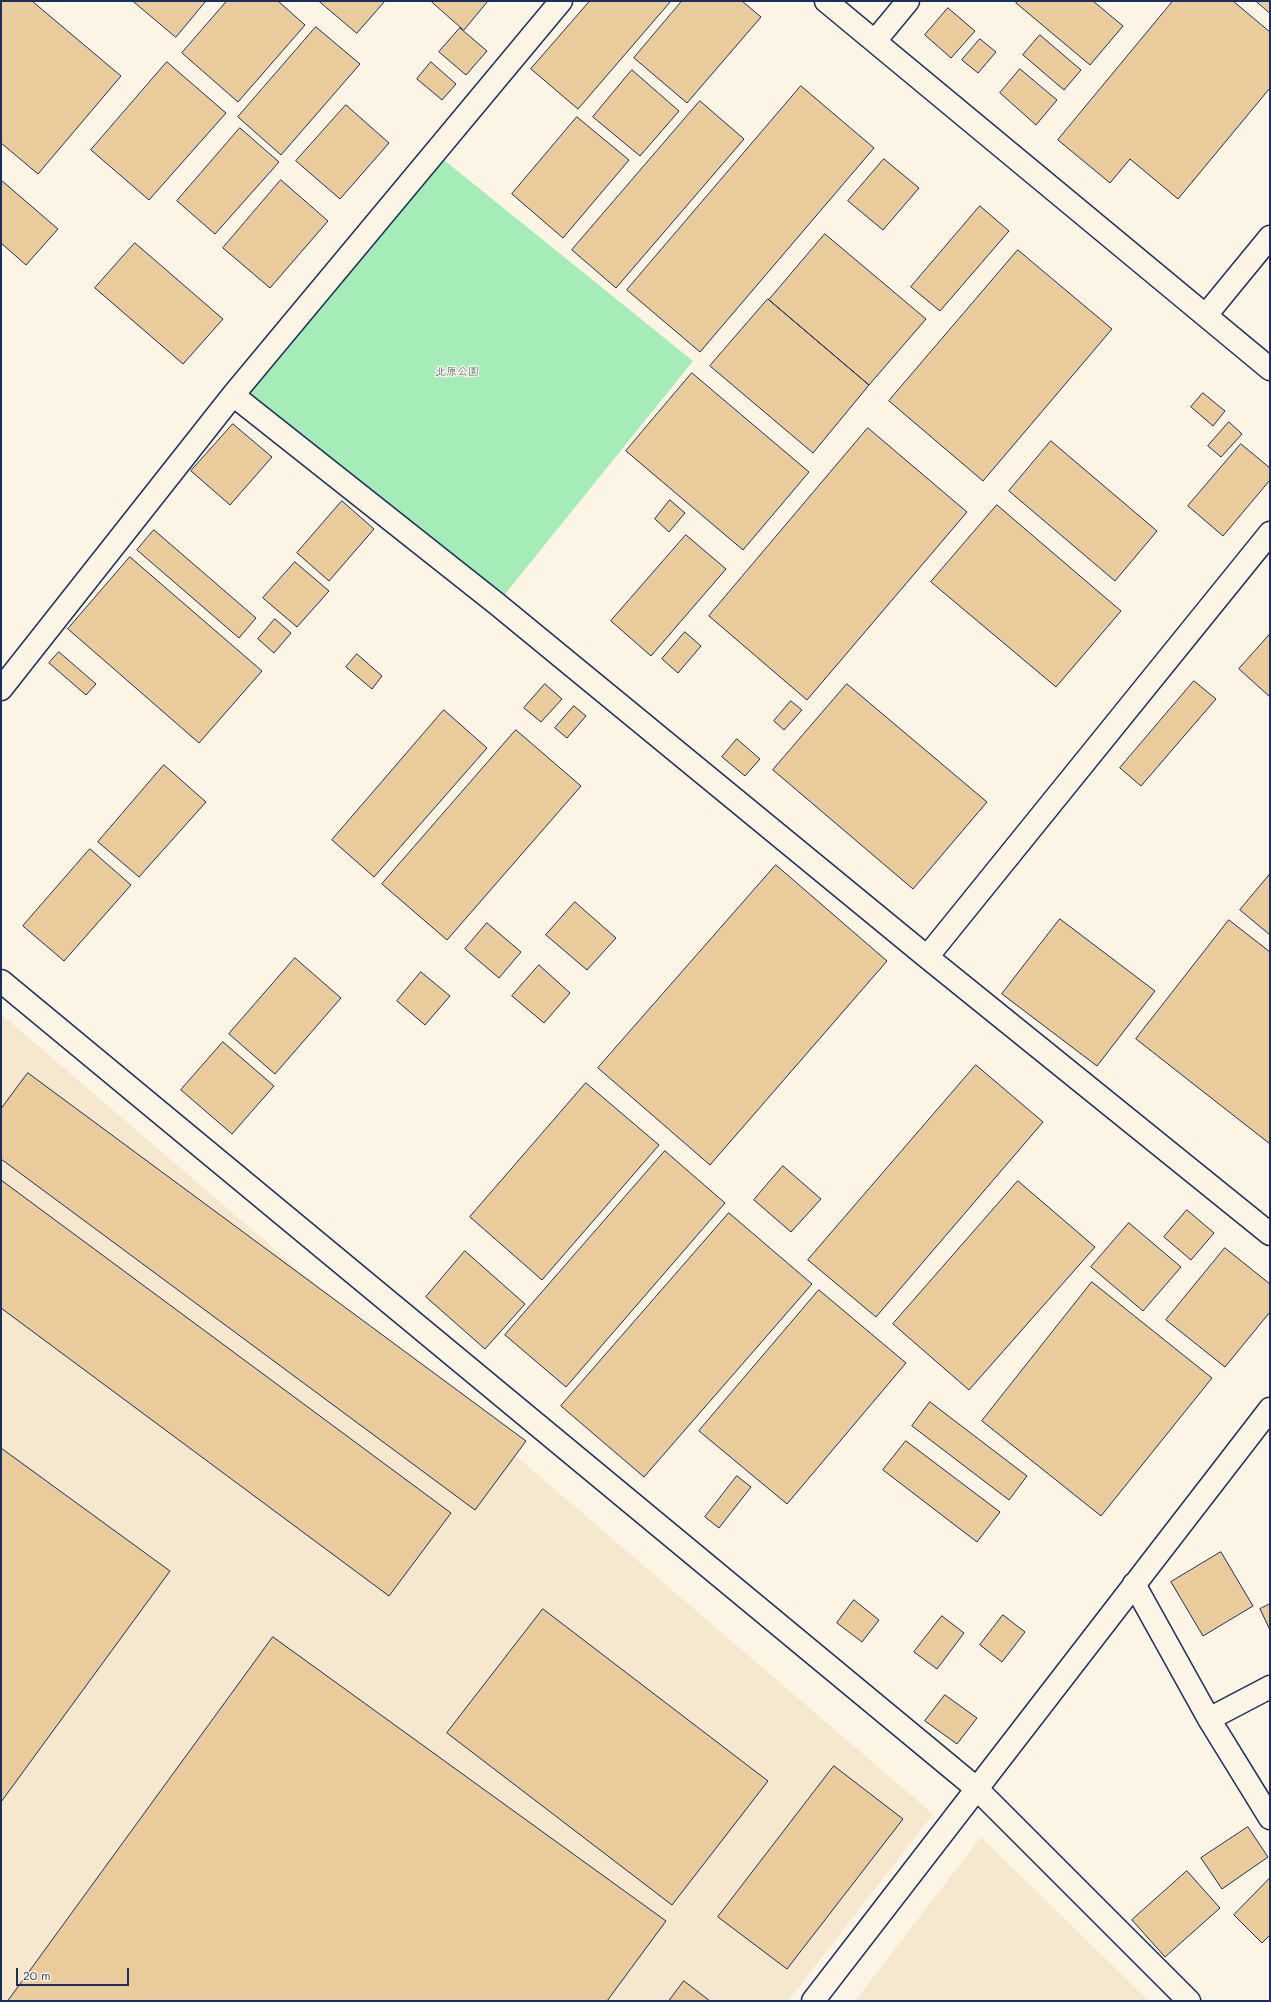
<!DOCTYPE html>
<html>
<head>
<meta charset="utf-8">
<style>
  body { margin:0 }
  #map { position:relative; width:1271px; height:2002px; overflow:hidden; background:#fcf5e5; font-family:Mali,sans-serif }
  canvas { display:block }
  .frame { position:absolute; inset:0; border:2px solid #1b2f5e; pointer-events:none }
  .scale { position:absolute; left:16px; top:1968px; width:113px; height:18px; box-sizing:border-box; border:2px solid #1b2f5e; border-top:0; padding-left:5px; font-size:12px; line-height:14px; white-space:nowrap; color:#1b2f5e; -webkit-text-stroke:3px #fcf5e5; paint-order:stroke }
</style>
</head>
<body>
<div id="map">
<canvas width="1271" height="2002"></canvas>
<div class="frame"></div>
<div class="scale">20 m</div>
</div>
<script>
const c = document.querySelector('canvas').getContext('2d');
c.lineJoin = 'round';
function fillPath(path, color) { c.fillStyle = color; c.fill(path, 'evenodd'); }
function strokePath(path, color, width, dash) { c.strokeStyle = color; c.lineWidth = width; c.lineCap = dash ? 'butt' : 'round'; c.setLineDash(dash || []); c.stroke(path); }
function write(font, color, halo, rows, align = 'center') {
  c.font = font + ' Mali,"Klee One",sans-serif'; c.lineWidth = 3; c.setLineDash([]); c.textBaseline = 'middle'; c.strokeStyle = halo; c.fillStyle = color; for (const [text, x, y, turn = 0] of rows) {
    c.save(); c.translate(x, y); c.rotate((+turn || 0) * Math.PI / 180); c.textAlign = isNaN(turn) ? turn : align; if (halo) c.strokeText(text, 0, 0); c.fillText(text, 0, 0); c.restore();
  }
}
const built = new Path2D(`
  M1,1014L933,1814L788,2001H1Z
  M981,1837L1149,2001H855Z`);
const green = new Path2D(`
  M434,152L693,361L497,604L233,395Z`);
const building = new Path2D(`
  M1,1H32L121,76L38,174L1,143Z
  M133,1H206L176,37Z
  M227,1H278L305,25L238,102L182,53Z
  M319,1H385L357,33Z
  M431,1H488L464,30Z
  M590,1H671L578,109L531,69Z
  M682,1H742L761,17L687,103L634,58Z
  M1018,1H1093L1123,26L1090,65L1016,3Z
  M1173,1H1233L1270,32V88L1178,199L1130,159L1110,183L1058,140Z
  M1256,1H1270V13Z
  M948,8L975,31L951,58L925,35Z
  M316,27L360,64L281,155L238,117Z
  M460,28L487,51L466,75L439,52Z
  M1040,35L1081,70L1064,90L1023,55Z
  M980,39L996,52L978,73L962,60Z
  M167,62L226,113L149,200L91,150Z
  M431,62L456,84L442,100L417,79Z
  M1020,69L1057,100L1036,125L1000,93Z
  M632,70L679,111L640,156L593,117Z
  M801,86L874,148L700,352L627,290Z
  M700,101L744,139L616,288L572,250Z
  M346,105L389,143L340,199L296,161Z
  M577,117L629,160L563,238L512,194Z
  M240,128L279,162L215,234L177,201Z
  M884,159L919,188L883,230L848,201Z
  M1,180L58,229L26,265L1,243Z
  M281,180L328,221L270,288L223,248Z
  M980,206L1009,231L940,311L911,287Z
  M825,234L926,319L869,385L769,300Z
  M135,243L223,319L183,364L95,288Z
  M1018,250L1112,329L983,481L889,401Z
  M768,299L869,385L813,453L710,366Z
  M692,373L809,472L743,550L626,451Z
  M1203,393L1225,411L1213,426L1191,407Z
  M1229,422L1242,434L1221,457L1208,446Z
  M233,424L272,457L230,505L191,471Z
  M868,428L967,512L807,700L709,616Z
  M1051,441L1157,531L1115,581L1009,491Z
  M1241,444L1270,468V480L1223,536L1188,506Z
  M670,500L685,513L669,532L655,519Z
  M342,501L374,529L329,581L297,553Z
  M997,505L1121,611L1056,687L931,582Z
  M154,530L256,618L239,638L137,550Z
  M686,535L726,569L651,656L611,621Z
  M130,557L262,671L199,743L68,629Z
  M295,562L329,591L297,627L263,598Z
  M275,619L291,633L274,653L258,639Z
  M685,632L701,646L678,673L662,659Z
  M1270,634V697L1239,669Z
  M59,652L96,684L86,695L49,663Z
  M357,654L382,676L372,689L346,667Z
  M1194,681L1216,699L1141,786L1120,768Z
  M545,684L562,699L541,722L524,708Z
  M847,684L987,802L913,889L773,770Z
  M791,701L802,710L784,730L774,721Z
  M574,706L586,716L567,738L555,728Z
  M444,710L487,748L374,877L332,840Z
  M516,730L581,786L447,940L382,884Z
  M737,739L760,759L745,776L722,757Z
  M164,765L206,802L139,877L98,842Z
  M90,849L131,885L64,961L23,926Z
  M776,865L887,961L710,1165L598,1068Z
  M1270,874V935L1240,910Z
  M575,902L616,938L587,970L546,935Z
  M1060,919L1155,991L1097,1066L1002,994Z
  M1229,920L1270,952V1144L1136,1039Z
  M487,923L521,952L499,978L465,949Z
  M295,958L341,998L275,1074L229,1034Z
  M539,965L570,993L544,1023L512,996Z
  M421,972L450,996L425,1025L397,1001Z
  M223,1042L274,1086L232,1134L181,1090Z
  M976,1065L1043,1122L876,1317L808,1260Z
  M28,1073L526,1441L475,1510L1,1159V1109Z
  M586,1083L659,1145L542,1280L470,1217Z
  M665,1151L725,1203L566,1387L505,1335Z
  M783,1166L821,1199L791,1232L754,1200Z
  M1,1180L451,1513L389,1596L1,1308Z
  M1018,1181L1095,1247L969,1390L893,1324Z
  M1187,1210L1214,1233L1191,1260L1164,1237Z
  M729,1213L812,1284L644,1477L561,1406Z
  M1129,1223L1181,1267L1143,1311L1091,1267Z
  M1225,1248L1270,1284V1312L1225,1367L1166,1320Z
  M465,1251L525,1304L485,1349L426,1297Z
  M1092,1282L1212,1378L1101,1516L982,1421Z
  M819,1290L906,1363L787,1504L699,1431Z
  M930,1402L1027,1476L1009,1500L912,1426Z
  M906,1441L1000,1512L977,1542L883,1470Z
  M1,1448L170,1571L1,1802Z
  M737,1476L751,1487L719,1528L705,1517Z
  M1221,1552L1253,1606L1203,1636L1171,1582Z
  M854,1600L879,1620L862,1642L837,1623Z
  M1270,1604V1630L1260,1609Z
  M543,1609L768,1781L672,1905L447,1733Z
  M1003,1615L1025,1632L1002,1662L980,1645Z
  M942,1616L964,1633L937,1669L914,1652Z
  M273,1637L666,1921L607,2001H8Z
  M945,1695L977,1718L957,1744L925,1721Z
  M834,1766L903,1819L787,1969L718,1917Z
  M1248,1827L1268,1857L1222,1889L1201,1858Z
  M1187,1871L1220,1908L1165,1957L1132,1920Z
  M1270,1878V1935L1262,1943L1234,1915Z
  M684,1981L710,2001H669Z`);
const minor = new Path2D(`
  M826,1L1270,369
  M875,41L908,1
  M1206,315L1270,237
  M233,395L497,604L927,957L1270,1234
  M1,689L233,395L561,1
  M927,957L1270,533
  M1,981L976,1788L1189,2001
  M1134,1584L1209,1719L1270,1818
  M1209,1719L1270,1687
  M813,2001L1270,1409`);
const parkNames = [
  ["北原公園",457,372]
];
fillPath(built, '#f6e8cf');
fillPath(green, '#a5ecb9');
fillPath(building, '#e9cb9c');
strokePath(building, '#1b2f5e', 1);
strokePath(minor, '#1b2f5e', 25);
strokePath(minor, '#fcf5e5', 22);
write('11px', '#375570', '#fcf5e5', parkNames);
</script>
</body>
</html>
